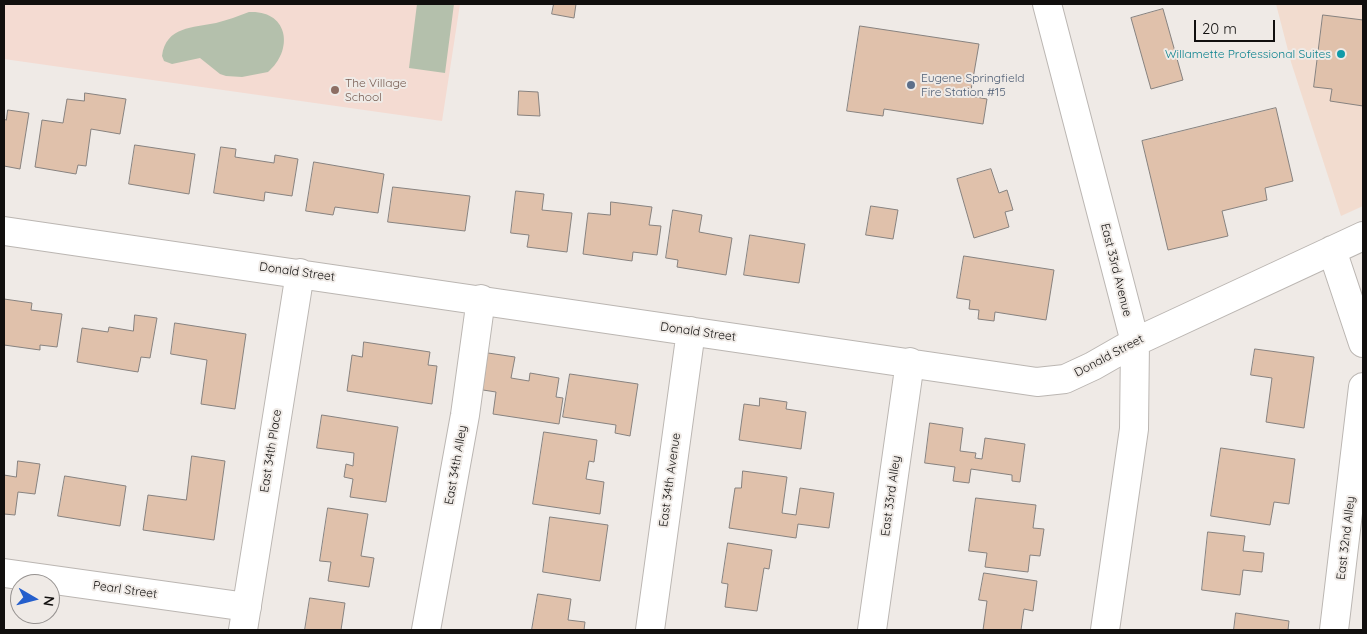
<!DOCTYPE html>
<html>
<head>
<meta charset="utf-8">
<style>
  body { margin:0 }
  #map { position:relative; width:1367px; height:634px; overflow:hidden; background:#efeae6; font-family:Quicksand,sans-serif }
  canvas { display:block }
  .frame { position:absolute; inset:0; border:5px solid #110f0e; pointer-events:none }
  .north { position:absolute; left:10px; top:574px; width:50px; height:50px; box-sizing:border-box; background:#efeae6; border:1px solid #969290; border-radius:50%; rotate:98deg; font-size:14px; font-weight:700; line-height:20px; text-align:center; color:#110f0e }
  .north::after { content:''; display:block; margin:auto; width:18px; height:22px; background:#255fcc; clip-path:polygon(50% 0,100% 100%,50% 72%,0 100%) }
  .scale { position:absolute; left:1194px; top:20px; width:81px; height:22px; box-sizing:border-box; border:2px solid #110f0e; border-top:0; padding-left:6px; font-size:15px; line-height:18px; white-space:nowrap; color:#110f0e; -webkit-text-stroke:4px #efeae6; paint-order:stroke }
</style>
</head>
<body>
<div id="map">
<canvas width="1367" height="634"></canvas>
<div class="frame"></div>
<div class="north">N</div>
<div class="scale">20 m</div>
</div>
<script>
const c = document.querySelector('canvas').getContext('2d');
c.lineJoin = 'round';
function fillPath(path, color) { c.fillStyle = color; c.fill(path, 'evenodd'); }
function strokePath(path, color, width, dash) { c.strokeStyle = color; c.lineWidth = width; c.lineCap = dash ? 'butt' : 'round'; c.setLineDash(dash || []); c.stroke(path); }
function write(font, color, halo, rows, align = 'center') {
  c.font = font + ' Quicksand,sans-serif'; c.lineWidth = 4; c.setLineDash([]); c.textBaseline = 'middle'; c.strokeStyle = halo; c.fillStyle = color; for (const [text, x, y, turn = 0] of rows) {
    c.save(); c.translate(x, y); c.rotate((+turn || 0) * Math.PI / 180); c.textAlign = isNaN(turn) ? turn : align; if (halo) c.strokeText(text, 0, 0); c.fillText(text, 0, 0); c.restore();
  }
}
const commercial = new Path2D(`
  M1276,4H1363V206L1341,216L1291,62Z`);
const education = new Path2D(`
  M4,4H460L442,121L4,59Z`);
const green = new Path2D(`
  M417,4H454L445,73L409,68Z
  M249,12C289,10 294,50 268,72L242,77L226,76L220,74L200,58L172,64L164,61L162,56C166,26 193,28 216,23C228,20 238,16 249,12Z`);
const building = new Path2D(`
  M554,4H576L574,18L552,14Z
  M1163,9L1183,80L1151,89L1131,18Z
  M1323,15L1363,20V106L1330,101L1332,89L1314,87Z
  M860,26L979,44L970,96L987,99L983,124L884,109L883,116L847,111Z
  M519,91L538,92L540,116L518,115Z
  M85,93L126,99L120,134L91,129L86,166L78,165L76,174L35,167L42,120L63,123L67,99L84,101Z
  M1276,108L1293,181L1265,188L1267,200L1222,211L1228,236L1168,250L1142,141Z
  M8,110L29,113L20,169L4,166V119L6,120Z
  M135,145L195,154L189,194L129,184Z
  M221,147L236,149L235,157L274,163L275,155L298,159L292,196L265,192L264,201L214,193Z
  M314,162L384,174L378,213L335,207L333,215L306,211Z
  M991,169L999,193L1007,190L1013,210L1005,212L1009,227L974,238L957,179Z
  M393,187L470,196L465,231L388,222Z
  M516,191L544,194L542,210L572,213L567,252L527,247L529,235L511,233Z
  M611,202L652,207L649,225L661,226L657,255L633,252L632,261L583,254L588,213L610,215Z
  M871,206L898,210L893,239L866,235Z
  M673,210L702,215L699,232L732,238L726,275L677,267L678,260L666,258Z
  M750,235L805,244L799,283L744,275Z
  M964,256L1054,270L1046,320L995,312L994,321L978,319L979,310L969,309L970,300L957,298Z
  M4,299L32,303L31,310L62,314L57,347L40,345V350L4,345Z
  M135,315L157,318L150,358L141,357L138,372L77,362L82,328L108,332L109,327L133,331Z
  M175,323L246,334L235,409L201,404L207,360L171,354Z
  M364,342L430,352L428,365L437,366L432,404L347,391L352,355L362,357Z
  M1255,349L1314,357L1304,428L1266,422L1272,378L1251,375Z
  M488,353L515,357L511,378L529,381L530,373L559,378L556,397L563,398L559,424L493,414L496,392L483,390Z
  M570,374L638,384L630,436L615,433L616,425L563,417Z
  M760,398L787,402L786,409L806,412L801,449L739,440L744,404L759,406Z
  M322,415L398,427L386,502L350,497L353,479L344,477L346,464L353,466L354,453L317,448Z
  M930,423L963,428L960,451L976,453L975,458L982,459L985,438L1025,444L1020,482L1012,481V475L971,469L969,483L953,481L955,467L925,463Z
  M544,432L597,440L594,462L589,461L586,479L604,482L600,514L533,504Z
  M1221,448L1295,459L1289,504L1274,502L1270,525L1211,516Z
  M192,456L225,461L214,540L143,530L148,495L186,500Z
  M18,461L40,464L35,494L18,492L15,515L4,514V475L16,477Z
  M743,471L787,477L782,513L796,515L800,488L834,493L829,528L798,524L796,538L729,528L735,488H741Z
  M65,476L126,486L120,526L58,516Z
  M976,498L1036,505L1033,528L1044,529L1040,556L1030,555L1028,572L985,567L987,553L969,551Z
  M328,508L368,514L361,556L374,558L369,587L328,581L331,562L320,561Z
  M550,517L608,525L600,581L543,572Z
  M1208,532L1245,536L1243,551L1264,553L1262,572L1243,570L1240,595L1202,590Z
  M728,543L772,550L769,569L764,568L757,611L725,607L728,584L722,583Z
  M984,573L1037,581L1033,611L1024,609L1021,630H983L987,601L979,600Z
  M538,594L571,599L568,620L585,622L584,630H532Z
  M310,598L345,603L341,630H305Z
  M1236,613L1289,621L1288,630H1234Z`);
const minor = new Path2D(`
  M1047,4L1135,342L1134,429L1105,630
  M4,231L1037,382L1065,379L1093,366L1135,342L1363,236
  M1332,250L1363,343
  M4,573L247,607
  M243,630L300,273
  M426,630L465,415L481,299
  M650,630L691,331
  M872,630L910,362
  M1334,630L1363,387`);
const markers = [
  [1341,54,5,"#0f9aa8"],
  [911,85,5,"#5c6f8a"],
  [335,90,5,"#8d6e63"]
];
const cultureNames = [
  ["Willamette Professional Suites",1331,54]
];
const serviceNames = [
  ["Eugene Springfield",921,78],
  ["Fire Station #15",921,92]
];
const educationNames = [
  ["The Village",345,83],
  ["School",345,97]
];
const streetNames = [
  ["East 33rd Avenue",1116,270,76],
  ["Donald Street",297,272,8],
  ["Donald Street",698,332,8],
  ["Donald Street",1109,356,-28],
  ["East 34th Place",271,451,-81],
  ["East 34th Alley",456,465,-80],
  ["East 34th Avenue",670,480,-82],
  ["East 33rd Alley",891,496,-82],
  ["East 32nd Alley",1346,538,-83],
  ["Pearl Street",125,590,8]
];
fillPath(commercial, '#f2dccf');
fillPath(education, '#f4dbd2');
fillPath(green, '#b4c0ac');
fillPath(building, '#e0c1ab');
strokePath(building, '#87827f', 1);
strokePath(minor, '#bbb6b2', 30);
strokePath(minor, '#fff', 28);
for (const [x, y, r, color] of markers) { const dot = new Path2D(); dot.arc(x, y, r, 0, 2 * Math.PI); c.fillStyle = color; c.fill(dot); strokePath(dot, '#efeae6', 2); }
write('12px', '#0d838f', '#efeae6', cultureNames, 'right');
write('12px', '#4e5e75', '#efeae6', serviceNames, 'left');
write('12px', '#785e54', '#efeae6', educationNames, 'left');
write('12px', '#110f0e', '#efeae6', streetNames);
</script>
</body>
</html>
